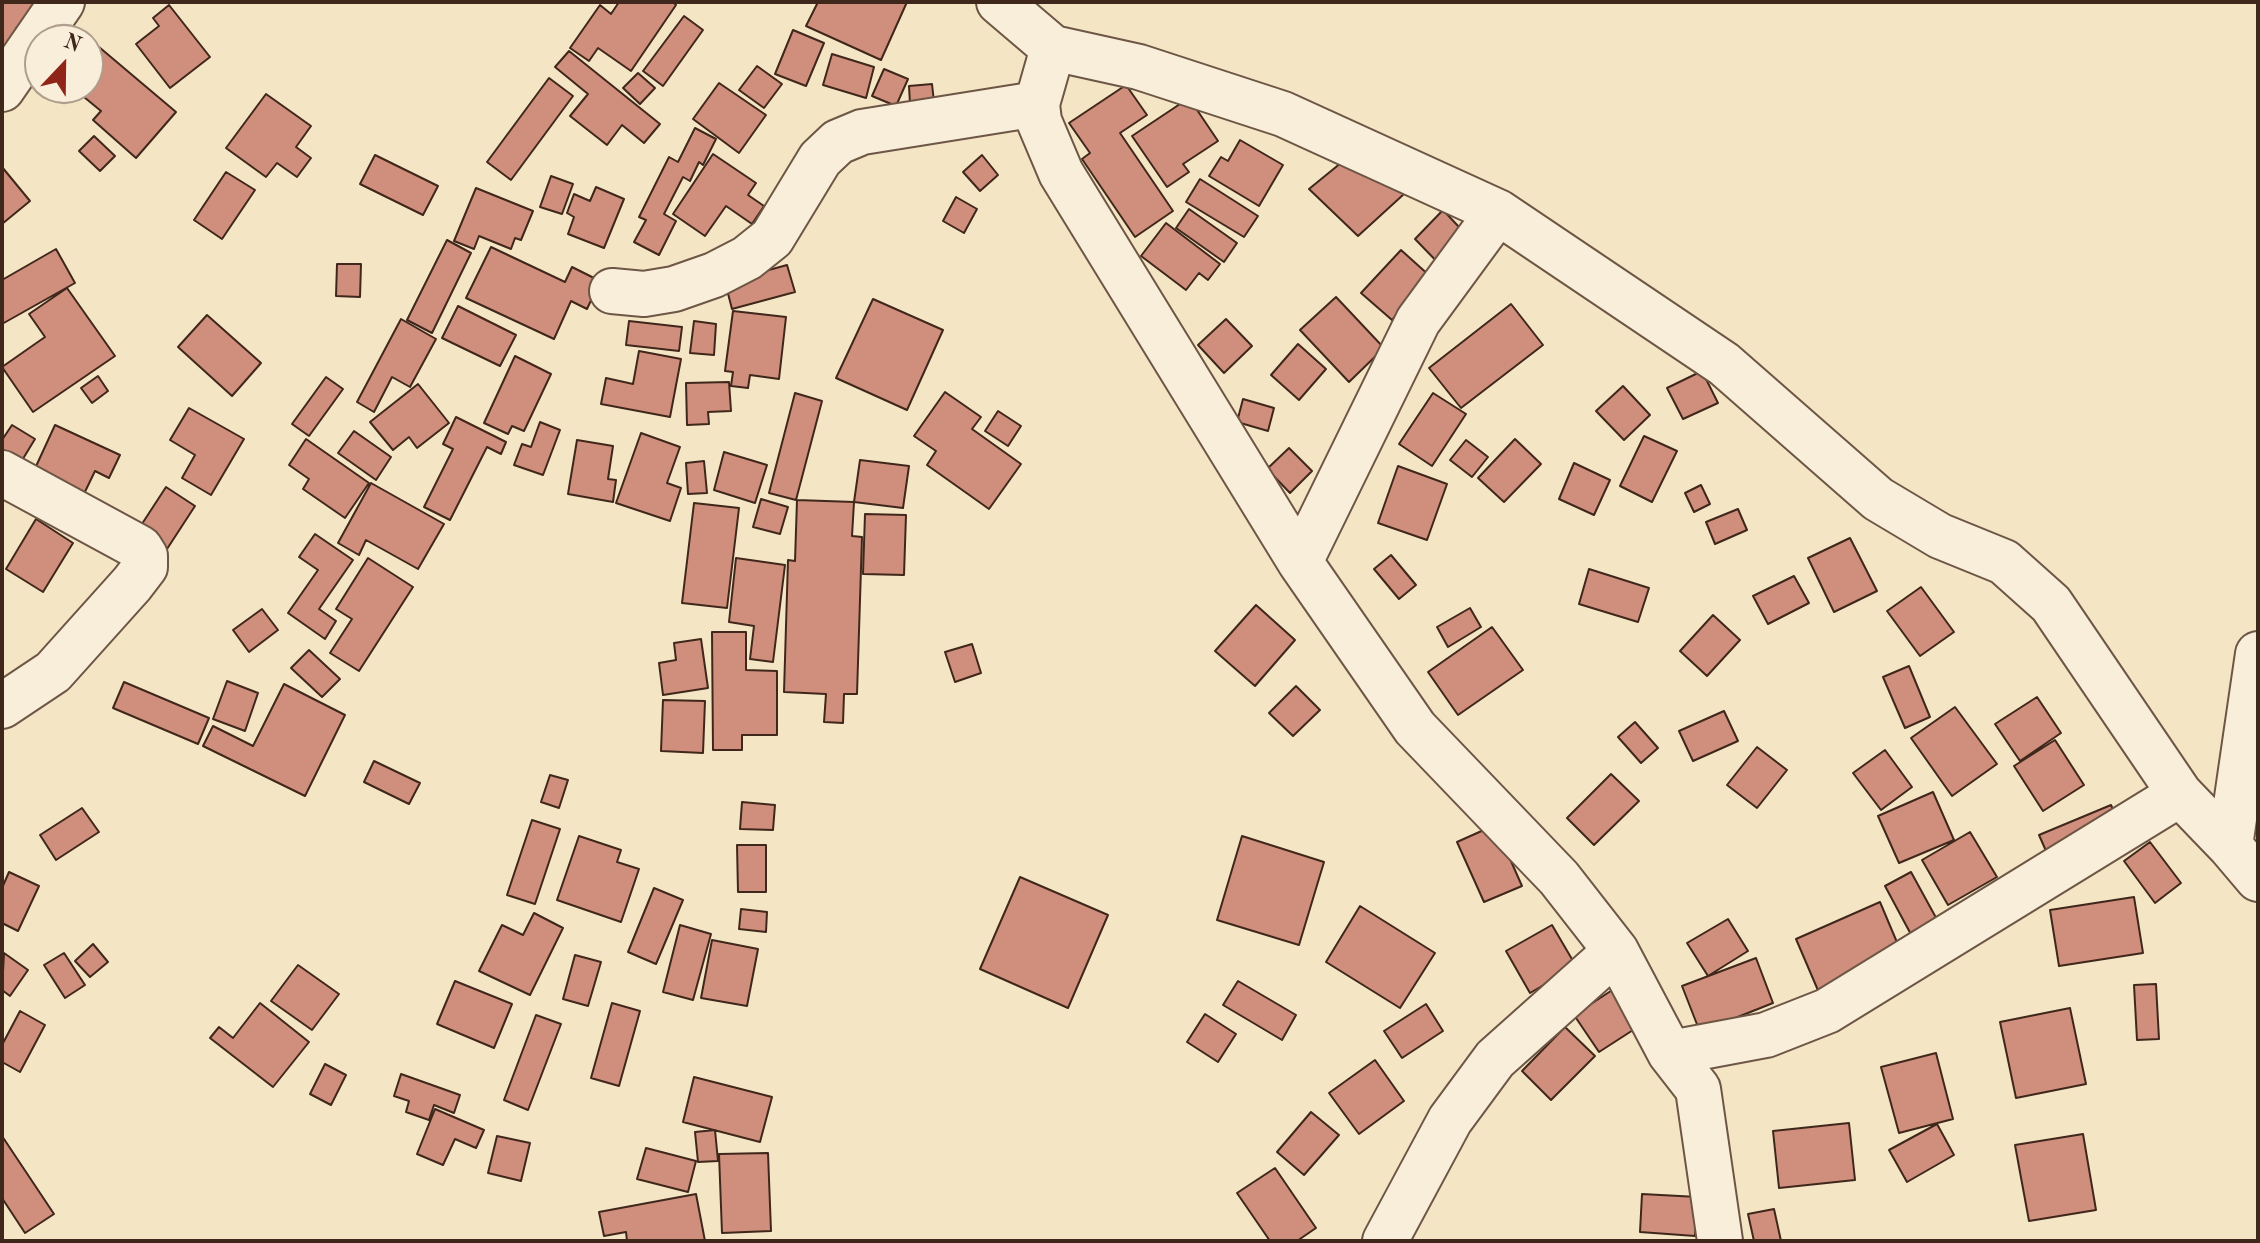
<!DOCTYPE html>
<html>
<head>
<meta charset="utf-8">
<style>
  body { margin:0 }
  #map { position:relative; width:2260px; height:1243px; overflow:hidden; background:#f4e5c4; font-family:"Old Standard TT",serif }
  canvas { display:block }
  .frame { position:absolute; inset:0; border:4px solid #40271b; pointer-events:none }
  .north { position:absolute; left:24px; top:24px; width:80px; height:80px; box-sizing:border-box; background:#f8eed9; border:2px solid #ae9e8d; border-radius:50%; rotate:22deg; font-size:22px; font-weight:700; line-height:32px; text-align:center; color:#40271b }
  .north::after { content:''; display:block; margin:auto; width:28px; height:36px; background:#8f2418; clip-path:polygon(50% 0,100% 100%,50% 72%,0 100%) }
</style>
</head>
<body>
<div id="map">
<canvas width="2260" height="1243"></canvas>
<div class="frame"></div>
<div class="north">N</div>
</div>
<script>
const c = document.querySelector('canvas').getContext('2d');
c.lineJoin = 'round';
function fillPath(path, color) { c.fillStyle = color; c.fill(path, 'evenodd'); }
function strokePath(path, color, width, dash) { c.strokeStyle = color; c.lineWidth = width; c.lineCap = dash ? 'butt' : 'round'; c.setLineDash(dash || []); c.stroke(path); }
const building = new Path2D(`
  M2,2H36L23,30L17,27L6,49L2,47Z
  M619,2H673L676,5L631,71L598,48L589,61L570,48L600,5L611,14Z
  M818,2H907L881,60L806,26Z
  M169,5L210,57L170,88L136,44L159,26L153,18Z
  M684,16L703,30L663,86L643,71Z
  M793,30L824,43L806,86L775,74Z
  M99,47L176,112L136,158L93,120L101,111L73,88H88V59Z
  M569,51L660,124L644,143L622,125L607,145L570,116L588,94L555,67Z
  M832,54L874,67L866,98L823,85Z
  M757,66L782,84L764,108L739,90Z
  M884,69L908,79L896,106L872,96Z
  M638,73L655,88L640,104L623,88Z
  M549,78L573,96L511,180L487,162Z
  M719,83L766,115L739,153L693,119Z
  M932,84L934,102L910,104L909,86Z
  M1126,85L1147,115L1120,133L1173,211L1135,237L1082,159L1090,153L1069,123Z
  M266,94L311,126L296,147L311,158L297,177L277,163L266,177L226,148Z
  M1189,98L1218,141L1183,164L1189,172L1167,187L1132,136Z
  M695,128L716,139L703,165L699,162L690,181L683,177L664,214L676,221L659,255L634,242L646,220L639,217L669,157L678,162Z
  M94,136L115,156L100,171L79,151Z
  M1240,140L1283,165L1259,206L1209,176L1221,157L1228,161Z
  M1358,149L1404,194L1358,236L1309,189Z
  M713,154L756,183L748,195L764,206L752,224L726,206L705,236L673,214Z
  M375,155L438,186L423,215L360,184Z
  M982,155L998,175L980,191L963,172Z
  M2,167L30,201L2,224Z
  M226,172L255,190L222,239L194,220Z
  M551,176L573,184L562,214L540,207Z
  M1200,179L1258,216L1244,237L1186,202Z
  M596,187L624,199L604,248L568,234L574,217L567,213L574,194L590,201Z
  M476,188L533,211L521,240L515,238L511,249L479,236L474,249L454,241Z
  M956,197L977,209L964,233L943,221Z
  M1189,209L1237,243L1224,262L1176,228Z
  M1443,210L1475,244L1447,272L1415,239Z
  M1166,223L1220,264L1208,280L1199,273L1186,290L1141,256Z
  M447,240L471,253L432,333L407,320Z
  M491,247L565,282L572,267L600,281L587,309L571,301L554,339L466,298Z
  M56,249L75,283L2,324V280Z
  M1401,250L1431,277L1392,320L1361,293Z
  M337,264H361L360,297L336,296Z
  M787,265L795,292L732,309L725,282Z
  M67,288L115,356L33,412L2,367L45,337L29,314Z
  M1336,297L1384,348L1349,382L1300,330Z
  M873,299L943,330L907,410L836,378Z
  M1511,304L1543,345L1461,408L1429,368Z
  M458,306L516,335L500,366L442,338Z
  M733,311L786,317L779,379L750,375L748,388L731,386L733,372L725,371Z
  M207,315L261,363L232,396L178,347Z
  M401,319L436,339L410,387L392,377L374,412L357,402Z
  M1226,319L1252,346L1224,373L1198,345Z
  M629,321L682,327L679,351L626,345Z
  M694,321L716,324L714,355L690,353Z
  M1298,344L1326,369L1299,400L1271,375Z
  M639,351L681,359L670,417L601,404L606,378L633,384Z
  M515,356L551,374L524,431L512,426L508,434L484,423Z
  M1702,371L1718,403L1683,419L1667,388Z
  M98,376L108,391L92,403L81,388Z
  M326,377L343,389L309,436L292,424Z
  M729,382L731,411L708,412L709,424L687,425L686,383Z
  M418,384L449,423L417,448L409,437L393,450L370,422Z
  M1623,386L1650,415L1624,440L1596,411Z
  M945,392L981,417L972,429L1021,464L989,509L927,465L936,451L914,436Z
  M795,393L822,401L796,500L769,493Z
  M1433,393L1466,414L1432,466L1399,444Z
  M1243,399L1274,408L1268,431L1237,422Z
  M189,408L244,439L211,495L182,478L195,455L170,440Z
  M998,411L1021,426L1008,446L985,431Z
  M456,417L506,442L501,454L487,447L450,520L424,507L453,449L443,444Z
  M540,422L560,430L543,475L514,465L522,444L531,447Z
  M12,425L35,439L21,462L2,449V440Z
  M55,425L120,455L109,478L95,471L82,498L32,475Z
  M354,431L391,457L376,480L338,453Z
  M641,433L680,447L667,483L681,488L670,521L616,503Z
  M1644,436L1677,451L1652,502L1620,486Z
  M306,439L369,483L345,518L303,489L309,479L289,465Z
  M1515,439L1541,464L1504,502L1478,478Z
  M577,440L613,446L608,479L616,480L613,502L568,494Z
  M1466,440L1488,457L1472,477L1450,460Z
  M1289,448L1312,471L1290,493L1267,469Z
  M724,452L767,465L755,503L714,490Z
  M860,460L909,466L903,508L854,502Z
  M704,461L707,493L688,494L686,463Z
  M1574,463L1610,480L1594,515L1559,499Z
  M1398,466L1447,484L1427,540L1378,523Z
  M371,483L444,524L418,569L366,540L359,555L338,543Z
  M1701,485L1710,504L1694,512L1685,493Z
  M166,487L195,506L167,549L138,530Z
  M761,499L788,507L780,534L753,527Z
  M797,500L854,502L852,536L862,537L857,694H844L843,723L824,722L826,694L784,692L788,560L795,561Z
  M694,503L739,508L727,608L682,603Z
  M1738,509L1747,530L1715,544L1706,522Z
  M865,514L906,515L904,575L863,574Z
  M36,519L73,543L43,592L6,569Z
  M315,534L353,560L319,609L336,621L325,639L288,613L318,570L299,557Z
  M1850,538L1877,591L1834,612L1808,558Z
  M1391,555L1416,585L1399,599L1374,569Z
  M368,558L413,587L359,671L330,653L352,619L336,609Z
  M736,558L785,565L773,662L750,659L754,626L729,622Z
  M1589,569L1649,588L1638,622L1579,604Z
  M1794,576L1809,603L1768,624L1753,596Z
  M1921,587L1954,632L1920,656L1887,611Z
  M1256,605L1295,640L1255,686L1215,651Z
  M1470,608L1481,627L1448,647L1437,627Z
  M262,609L278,630L249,652L233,630Z
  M1713,615L1740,640L1707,676L1680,651Z
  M1492,627L1523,670L1458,715L1428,672Z
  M712,632H746V670L777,671V735H742V750H713Z
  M701,639L708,688L663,695L659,663L676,660L674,643Z
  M972,644L981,673L955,682L945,652Z
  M309,650L340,679L322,697L291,668Z
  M1909,666L1930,717L1905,728L1883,677Z
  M227,681L258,693L245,731L213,719Z
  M124,682L209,718L198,744L113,708Z
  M284,684L345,715L305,796L203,746L213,726L253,746Z
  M1296,686L1320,710L1293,736L1269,713Z
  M2037,697L2061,733L2020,761L1995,724Z
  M663,700L705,701L703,753L661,751Z
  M1955,707L1997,764L1952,796L1911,738Z
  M1724,711L1738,741L1693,761L1679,731Z
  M1635,722L1658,748L1641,763L1618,737Z
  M2055,740L2084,785L2043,811L2014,766Z
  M1757,747L1787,770L1757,808L1727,785Z
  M1885,750L1912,787L1881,810L1853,773Z
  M374,761L420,783L409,804L364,782Z
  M1611,774L1639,801L1594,845L1567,818Z
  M550,775L568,780L559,808L541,802Z
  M1933,792L1954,840L1899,863L1878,816Z
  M742,802L775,805L773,830L740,829Z
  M2111,805L2122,830L2050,860L2039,835Z
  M82,808L99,832L56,860L40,835Z
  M532,820L560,829L535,904L507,895Z
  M1495,825L1522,886L1484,902L1457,842Z
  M1970,832L1997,877L1948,905L1922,860Z
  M579,836L621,850L617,862L639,869L621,922L557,900Z
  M1242,836L1324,862L1299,945L1217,920Z
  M2150,842L2181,883L2155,903L2124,861Z
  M737,845H766V892H738Z
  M9,872L39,886L18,931L2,923V888Z
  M1911,872L1940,925L1914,940L1885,886Z
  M1020,877L1108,915L1068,1008L980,969Z
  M654,888L683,900L656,964L628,952Z
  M2134,897L2143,953L2059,966L2050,910Z
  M1880,902L1907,966L1823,1002L1796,939Z
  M1360,906L1435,953L1400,1008L1326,962Z
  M741,909L767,912L766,932L739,929Z
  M534,913L563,928L530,995L479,971L502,925L523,935Z
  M1728,919L1748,951L1708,976L1687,943Z
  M680,925L711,934L693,1000L663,992Z
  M1552,925L1576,966L1530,993L1506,951Z
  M712,940L758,949L747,1006L701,998Z
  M93,944L108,962L90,977L75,961Z
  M4,953L28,970L10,996L2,990Z
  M64,953L85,985L65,998L44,965Z
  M575,955L601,962L588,1006L563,999Z
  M1756,958L1773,1003L1700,1032L1682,986Z
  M298,965L339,994L312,1030L271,1001Z
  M455,981L512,1004L494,1048L437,1024Z
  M1238,981L1296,1015L1282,1040L1223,1005Z
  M2156,984L2159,1039L2137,1040L2134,985Z
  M1620,985L1644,1023L1599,1052L1574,1015Z
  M260,1003L309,1042L273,1087L210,1038L219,1027L233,1038Z
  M612,1003L640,1011L619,1086L591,1078Z
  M1426,1004L1443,1031L1402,1058L1384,1031Z
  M2070,1008L2086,1084L2016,1098L2000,1022Z
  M20,1011L45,1025L20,1072L2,1062V1045Z
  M1205,1014L1236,1034L1218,1062L1187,1042Z
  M536,1015L561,1024L528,1110L504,1100Z
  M1565,1027L1595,1056L1551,1100L1522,1071Z
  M1936,1053L1953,1119L1899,1133L1881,1067Z
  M1375,1060L1404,1101L1359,1134L1329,1093Z
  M325,1064L346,1075L331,1105L310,1094Z
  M401,1074L460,1095L454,1113L434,1105L429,1120L406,1112L409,1101L394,1096Z
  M694,1077L772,1097L760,1142L683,1122Z
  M435,1109L484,1130L476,1148L455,1139L443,1165L417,1154Z
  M1311,1112L1339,1135L1304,1175L1277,1152Z
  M1849,1123L1855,1180L1779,1188L1773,1131Z
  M1937,1124L1954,1155L1907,1182L1889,1150Z
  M715,1130L718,1161L698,1162L695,1132Z
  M2083,1134L2096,1210L2029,1221L2015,1145Z
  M2,1136L54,1214L25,1233L2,1198Z
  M497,1136L530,1143L521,1181L488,1173Z
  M646,1148L696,1161L688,1192L637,1179Z
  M768,1153L771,1231L722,1233L719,1154Z
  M1275,1168L1316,1228L1297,1241H1270L1237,1193Z
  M696,1194L705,1241H627L626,1232L604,1236L599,1212Z
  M1642,1194L1698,1197L1695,1236L1640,1232Z
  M1774,1209L1781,1241H1754L1748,1214Z`);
const street = new Path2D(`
  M999,2L1053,48L1139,67L1283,114L1498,212L1724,364L1878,499L1940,536L2004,562L2051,604L2180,794L2230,846L2258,879
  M1053,48L1037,104L1039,121L1061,173L1300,562L1415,728L1559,878L1616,951L1670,1053L1698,1089L1720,1241
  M2,89L62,2
  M612,291L644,294L674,289L714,275L747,258L772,238L820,159L838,142L862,132L1037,104
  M2,473L140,548L145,556V567L132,584L53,672L2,706
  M1300,562L1418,321L1498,212
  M2230,846L2258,654
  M1670,1053L1766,1035L1827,1011L2180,794
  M1385,1241L1450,1120L1495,1059L1616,951`);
fillPath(building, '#d08e7c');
strokePath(building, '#40271b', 2);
strokePath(street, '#6d5645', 48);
strokePath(street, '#f8eed9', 44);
</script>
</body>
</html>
